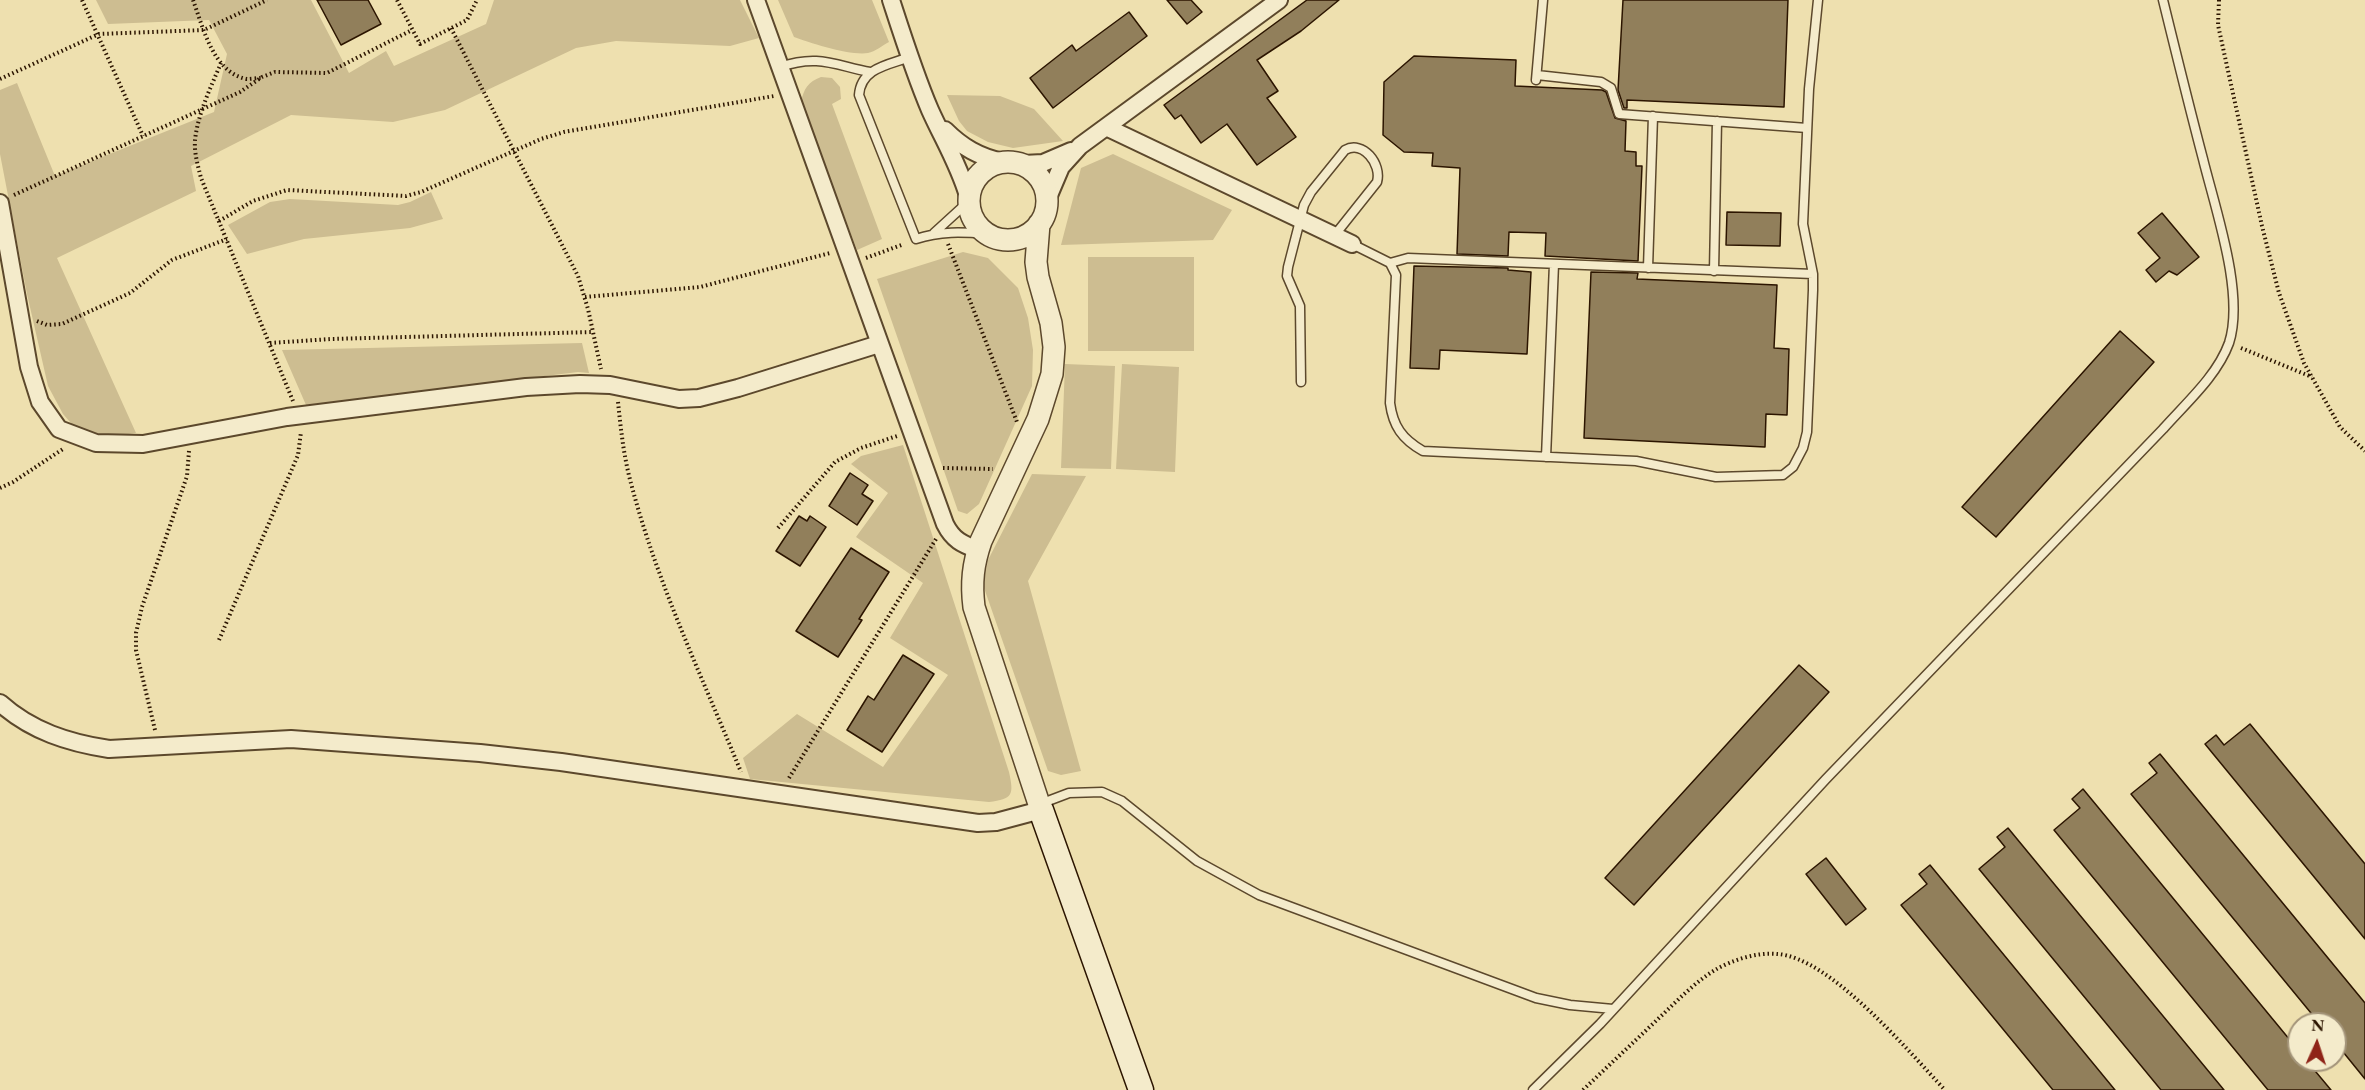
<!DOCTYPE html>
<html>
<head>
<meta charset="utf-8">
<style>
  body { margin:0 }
  #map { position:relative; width:2365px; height:1090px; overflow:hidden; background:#eee0af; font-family:"EB Garamond",serif }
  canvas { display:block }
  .north { position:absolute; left:2287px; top:1012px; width:60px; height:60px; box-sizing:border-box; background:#f4ebcb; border:2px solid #a4957a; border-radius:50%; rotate:3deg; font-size:16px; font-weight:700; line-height:24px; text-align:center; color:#2c1500 }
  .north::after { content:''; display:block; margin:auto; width:21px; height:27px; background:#8f2418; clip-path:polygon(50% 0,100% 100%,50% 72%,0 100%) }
</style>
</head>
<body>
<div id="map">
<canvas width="2365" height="1090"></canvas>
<div class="north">N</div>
</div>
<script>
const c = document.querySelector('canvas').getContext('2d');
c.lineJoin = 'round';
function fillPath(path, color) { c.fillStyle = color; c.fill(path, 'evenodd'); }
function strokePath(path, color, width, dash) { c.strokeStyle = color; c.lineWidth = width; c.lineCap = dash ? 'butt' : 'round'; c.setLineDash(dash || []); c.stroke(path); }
const green = new Path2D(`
  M96,0H311L349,73L386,51L394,66L486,24L494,0H740L759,38L730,46L616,41L576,48L445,110L393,122L291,115L191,166L196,191L57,258L136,433L98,438L77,430L63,414L48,386L27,294L0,154V90L17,83L55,176L214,112L227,54L209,20L108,24Z
  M778,0H872L889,42C883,45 875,52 868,53C851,56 810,43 794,37Z
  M821,77L832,78L840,87L841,99L832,104L882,239L857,250L801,102C804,88 808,82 821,77Z
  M947,95L1000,96L1034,109L1063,141L1013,148L988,142L967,131L959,121Z
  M1113,154L1232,210L1213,240L1061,245L1081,168Z
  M431,192L443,219L410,228L304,239L247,254L228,225L270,202L290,199L398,205L410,202Z
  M963,252L988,258L1018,288L1028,318L1033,350L1032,386L979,504L967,514L958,511L877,279Z
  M1088,257H1194V351H1088Z
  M582,343L589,373L578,372L306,405L282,350Z
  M1065,364L1115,366L1111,469L1061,468Z
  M1122,364L1179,367L1175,472L1116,469Z
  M903,445L1009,772C1014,795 1013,799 989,802L750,779L743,758L797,714L883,767L948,675L890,638L923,583L856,537L888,493L851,464L861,456Z
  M1032,474L1086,476L1028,581L1081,771L1061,775L1048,771L983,585L988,560Z`);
const building = new Path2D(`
  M317,0H368L381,24L341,45Z
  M1167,0H1191L1202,12L1187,24Z
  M1307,0H1339L1301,31L1257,60L1278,91L1267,98L1296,137L1257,165L1227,124L1201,143L1181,115L1175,119L1164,105Z
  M1623,0H1788L1784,107L1627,100V108H1624L1618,90Z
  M1129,12L1147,36L1053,108L1030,78L1072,45L1076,51Z
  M1414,56L1516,60L1515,86L1602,90L1606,92L1615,118L1626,121L1625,151L1636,152V166H1642L1638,261L1545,256L1546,233L1509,232L1508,256L1457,254L1460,168L1432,166L1433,153L1404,152L1383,135L1384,82Z
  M1727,212L1781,213L1780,246L1726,245Z
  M2162,213L2199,257L2177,275L2169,271L2156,282L2146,270L2160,258L2138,233Z
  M1414,266L1508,268V270L1531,272L1527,354L1440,350L1439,369L1410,368Z
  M1591,272L1638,273L1637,279L1777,285L1774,348L1789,349L1787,415L1766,414L1765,447L1584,438Z
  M2120,331L2154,362L1996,537L1962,507Z
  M850,473L868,485L862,494L873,501L857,525L829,506Z
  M799,516L807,521L810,516L826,527L800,566L776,551Z
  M851,548L889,572L859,619L862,620L838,657L796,631Z
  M903,655L934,674L882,752L847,730L868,696L874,700Z
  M1799,665L1829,692L1634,905L1605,878Z
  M2250,724L2365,864V939L2205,744L2216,735L2224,745Z
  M2160,754L2365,1003V1079L2335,1042V1024H2320L2131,794L2157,773L2149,763Z
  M2083,789L2299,1051V1060H2306L2331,1090H2268L2054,830L2080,808L2072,799Z
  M2008,828L2224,1090H2161L1979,869L2005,847L1997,837Z
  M1826,858L1866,909L1846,925L1806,874Z
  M1930,865L2115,1090H2053L1901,905L1927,884L1919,874Z`);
const path = new Path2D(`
  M82,0L143,136
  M193,0C203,27 213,73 247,79C251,79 257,78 261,78
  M397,0L420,44L467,20L477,0
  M2219,0L2218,25L2262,226L2279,293L2304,363L2340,427L2365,451
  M451,28L578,276L588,309L601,369
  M221,63C211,87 198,113 195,140C194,153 198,166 201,178L293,401
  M0,79L99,34L204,30L267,0
  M14,195L240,92L262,77L275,72L327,73L412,30
  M219,221L253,201L287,190L406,196L421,192L541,139L564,132L774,96
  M948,244L1017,422
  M866,258L904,244
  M585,297L700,287L830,253
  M37,321L47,325L62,324L130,293L172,260L227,239
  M270,343L331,339L593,332
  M2241,348L2312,377
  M618,402C621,431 624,459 632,487C658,585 703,679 741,772
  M943,468L993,469
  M0,488L13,482L63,449
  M778,528L835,462L861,448L897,436
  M219,640L298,455L301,432
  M155,730L136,650V633L142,607L187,476L189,451
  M789,778L936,539
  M1583,1090C1608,1066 1634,1042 1659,1018C1677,1001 1695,982 1715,970C1732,960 1757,952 1777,954C1830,957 1909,1052 1945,1090`);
const service = new Path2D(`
  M910,57C888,65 861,68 859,95L916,239C940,231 962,232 987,234
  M780,67C818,54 834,65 870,72
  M1537,75L1601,82L1611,88L1619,114L1807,128
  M1536,80L1543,0
  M934,233L968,202
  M1352,244L1390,263L1396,275L1390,403C1393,426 1402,439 1423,451L1636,461L1716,477L1783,475L1793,467L1803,448L1807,432L1813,290V274L1803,224L1809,89L1818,0
  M1390,263L1408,258L1813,274
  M1648,268L1653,116
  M1714,271L1717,121
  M1301,382L1300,306L1287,276L1288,267L1304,205L1311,192L1345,150C1363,140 1382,164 1377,182L1334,236
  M1546,457L1554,264
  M1040,804L1069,793L1102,792L1122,801L1197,861L1259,895L1536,998L1570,1005L1613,1009
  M1533,1090L1600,1024L1826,779L2163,429C2186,403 2217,376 2229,343C2245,294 2215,208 2203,159C2189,106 2176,53 2163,0`);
const minor = new Path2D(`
  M756,0L945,524C953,540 962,544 978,550
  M891,0C903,37 915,75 930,110C943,139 959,165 968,196
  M1106,127L1352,244
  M945,130C962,147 979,157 1003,162
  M1023,164L1043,163L1071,151
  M1047,200L1061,167L1080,146L1279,0
  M0,203L29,367L40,402L59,429L96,443L143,444L287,417L526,387L580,384L610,385L679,399L699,398L738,388L879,344
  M0,703C31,731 69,743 109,749L291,739L480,753L561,762L978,823L996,822L1041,810`);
const tertiary = new Path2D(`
  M969 201a39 39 0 1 1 78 0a39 39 0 1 1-78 0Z
  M1039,224L1036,262L1038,277L1051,323L1054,347L1052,374L1038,419L981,541C973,564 971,583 974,607L1041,810`);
const secondary = new Path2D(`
  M1041,810L1141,1090`);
fillPath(green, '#cdbd91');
fillPath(building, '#917f5b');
strokePath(building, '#2c1500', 1.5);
strokePath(service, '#5c482c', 11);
strokePath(minor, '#5c482c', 20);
strokePath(tertiary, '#5c482c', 24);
strokePath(secondary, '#2c1500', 27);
strokePath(path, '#2c1500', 4, [1.5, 3]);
strokePath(service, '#f4ebcb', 8);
strokePath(minor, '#f4ebcb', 16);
strokePath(tertiary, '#f4ebcb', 21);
strokePath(secondary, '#f4ebcb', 24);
</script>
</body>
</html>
